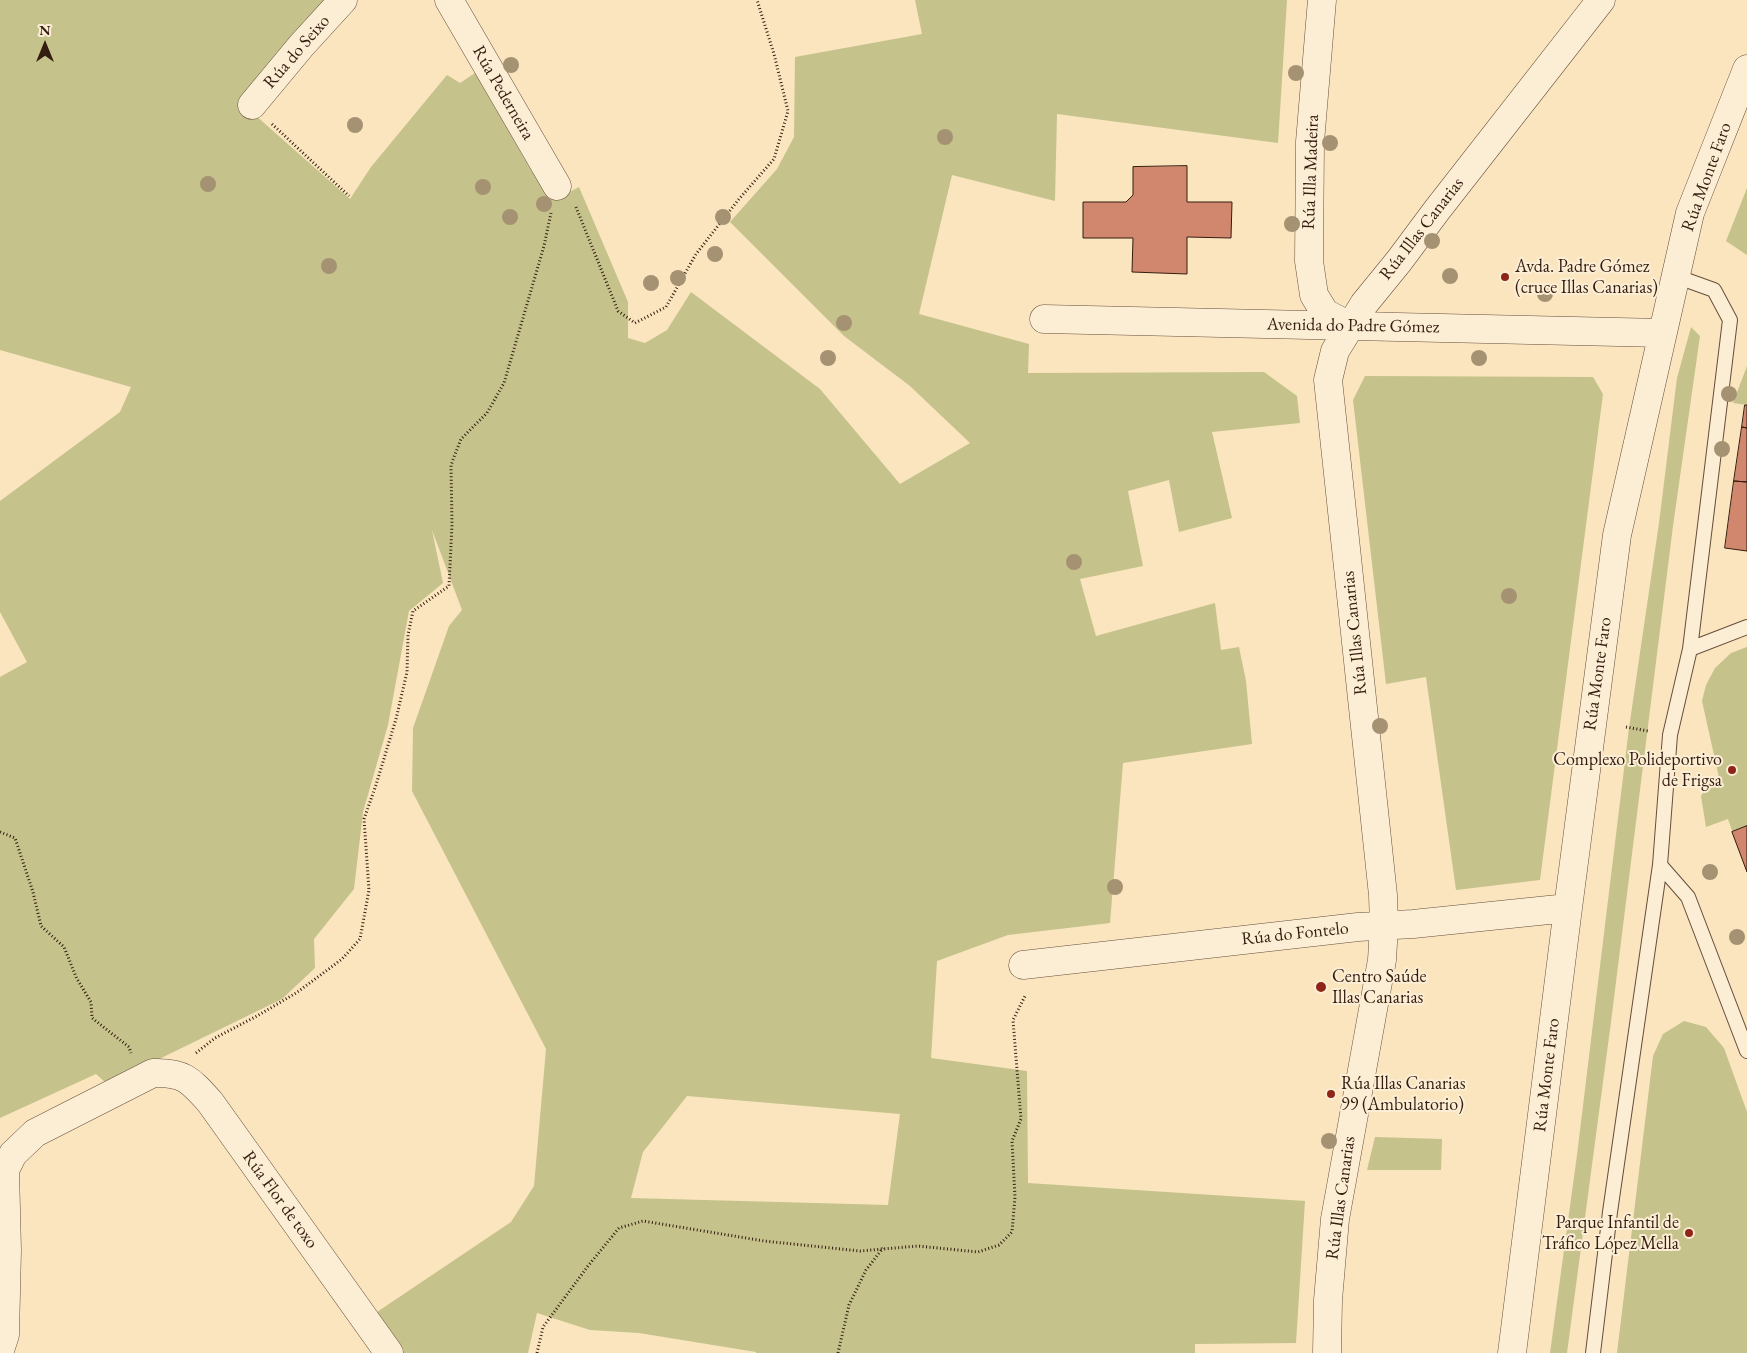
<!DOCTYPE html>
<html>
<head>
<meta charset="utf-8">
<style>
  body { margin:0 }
  #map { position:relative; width:1747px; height:1353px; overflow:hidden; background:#fae5be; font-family:"EB Garamond",serif }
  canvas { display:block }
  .north { position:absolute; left:20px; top:20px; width:50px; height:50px; -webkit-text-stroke:4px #fceed5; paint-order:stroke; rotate:0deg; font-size:14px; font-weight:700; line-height:20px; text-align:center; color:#351c10 }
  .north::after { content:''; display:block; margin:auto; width:18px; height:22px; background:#351c10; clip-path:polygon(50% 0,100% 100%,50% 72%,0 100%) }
</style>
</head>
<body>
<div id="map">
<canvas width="1747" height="1353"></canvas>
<div class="north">N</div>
</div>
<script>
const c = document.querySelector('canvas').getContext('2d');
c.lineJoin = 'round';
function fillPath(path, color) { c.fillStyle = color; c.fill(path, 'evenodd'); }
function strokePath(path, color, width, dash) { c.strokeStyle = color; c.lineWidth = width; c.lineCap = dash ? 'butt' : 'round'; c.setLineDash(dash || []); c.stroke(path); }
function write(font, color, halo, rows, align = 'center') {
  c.font = font + ' "EB Garamond",serif'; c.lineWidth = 4; c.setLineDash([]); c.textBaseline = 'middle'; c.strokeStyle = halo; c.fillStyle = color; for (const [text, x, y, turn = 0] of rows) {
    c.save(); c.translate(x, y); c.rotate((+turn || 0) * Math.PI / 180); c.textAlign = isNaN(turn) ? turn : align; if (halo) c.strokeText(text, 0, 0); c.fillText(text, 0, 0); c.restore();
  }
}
const green = new Path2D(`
  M0,0H327L246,107L350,199L371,167L447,75L460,83L475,73L532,172L562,196L579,187L628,302V338L645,343L667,330L691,292L820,389L900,484L970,443L910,386L844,336L730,222L777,169L794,137L795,57L922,34L915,0H1287L1278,143L1057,114L1055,201L952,175L919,314L1029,344L1028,373L1264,372L1297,396L1300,423L1212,432L1232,518L1179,532L1169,480L1128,491L1143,566L1080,579L1096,636L1215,603L1221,650L1239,647L1246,681L1252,744L1123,763L1110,923L1008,935L937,961L931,1058L1027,1071L1028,1183L1305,1201L1296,1343L1195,1344V1353H756V1352L639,1333L590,1330L537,1313L528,1353H402L377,1312L511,1222L534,1186L546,1049L412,791L413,728L449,626L462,610L432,530L443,583L409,611L388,725L363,812L354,889L314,939L315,968L282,999L153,1062L106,1083L96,1074L0,1118V677L27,662L0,612V501L120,412L131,387L0,350ZM687,1096L900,1114L888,1205L631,1198L643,1152Z
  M1747,188V255L1726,241Z
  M1691,327L1700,336L1673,526L1611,1022L1567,1353H1550L1577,1155L1629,728L1659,523L1677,378Z
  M1747,366V405L1733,403Z
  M1365,376L1593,377L1603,394L1540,880L1456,890L1426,677L1386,684L1353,400Z
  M1747,647V873L1728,819L1706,827L1701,796L1707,787L1720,782L1702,701L1706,685L1715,668L1731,653Z
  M1684,1021L1706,1027L1724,1048L1747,1112V1353H1617L1653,1056L1663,1034Z
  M1375,1137L1442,1139L1441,1170H1367Z`);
const building = new Path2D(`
  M1187,166V202H1232L1231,238L1187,237V274L1132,272L1133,238H1083V202H1126L1133,195V167Z
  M1745,405H1747V428L1742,427Z
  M1742,427L1747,428V482L1734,481Z
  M1734,481L1747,482V551L1725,548Z
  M1747,826V872L1732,832Z`);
const path = new Path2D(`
  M272,124L349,196
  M576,207L618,311L635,323L666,307L696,254L739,199L774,159L788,111L774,54L757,0
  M1626,727L1648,731
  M0,832L15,838L33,892L41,926L64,947L77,979L91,1002L92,1018L129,1047L131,1053
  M196,1053L215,1038L257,1016L296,993L322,974L342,959L360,939L369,890L364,819L376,785L396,719L407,672L408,635L413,611L449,586L452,525L451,465L461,439L487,413L504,383L544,246L551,213
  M537,1353L543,1327L588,1266L619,1228L643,1221L764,1241L860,1251L918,1246L978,1252L999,1245L1012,1232L1015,1197L1012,1141L1021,1119L1013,1020L1025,996
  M838,1353L849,1305L866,1270L883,1248`);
const lane = new Path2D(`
  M1690,649L1747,627
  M1660,865L1688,897L1747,1051
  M1593,1353L1610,1212L1660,865L1670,735L1690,649L1730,320L1714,290L1675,276`);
const street = new Path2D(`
  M449,0L557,186
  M1322,0L1310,142L1309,261L1314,295L1325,313L1350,326
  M252,105L301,46L343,0
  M1044,319L1662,333
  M1023,965L1358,927L1413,924L1568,908
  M0,1350L5,1335L7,1250L5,1170L13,1154L35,1133L153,1073C184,1072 190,1080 210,1102L389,1353
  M1327,1353L1328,1300L1335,1219L1382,960L1384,926L1383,895L1328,380L1335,351L1364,304L1399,261L1437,210L1601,0
  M1512,1353L1568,908L1617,535L1690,213L1747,69`);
const trees = [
  [511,65],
  [1296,73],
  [355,125],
  [945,137],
  [1330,143],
  [208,184],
  [483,187],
  [544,204],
  [510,217],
  [723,217],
  [1292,224],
  [1432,241],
  [715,254],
  [329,266],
  [1450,276],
  [678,278],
  [651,283],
  [1545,294],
  [844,323],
  [828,358],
  [1479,358],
  [1729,394],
  [1722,449],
  [1074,562],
  [1509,596],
  [1380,726],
  [1710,872],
  [1115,887],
  [1737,937],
  [1329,1141]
];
const markers = [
  [1505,277,5,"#8f2418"],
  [1732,770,5,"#8f2418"],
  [1321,987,6,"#8f2418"],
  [1331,1094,5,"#8f2418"],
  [1689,1233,5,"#8f2418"]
];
const streetNames = [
  ["Rúa do Seixo",297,52,-49],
  ["Rúa Pederneira",503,93,60],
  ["Rúa Illa Madeira",1311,172,-88],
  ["Rúa Monte Faro",1707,177,-70],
  ["Rúa Illas Canarias",1422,229,-52],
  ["Avenida do Padre Gómez",1353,326,1],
  ["Rúa Illas Canarias",1355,633,-96],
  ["Rúa Monte Faro",1598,674,-82],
  ["Rúa do Fontelo",1295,934,-6],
  ["Rúa Monte Faro",1547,1075,-83],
  ["Rúa Illas Canarias",1341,1198,-82],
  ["Rúa Flor de toxo",280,1200,54]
];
const poiNames = [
  ["Avda. Padre Gómez",1515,267],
  ["(cruce Illas Canarias)",1515,288],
  ["Complexo Polideportivo",1722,760,"right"],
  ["de Frigsa",1722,781,"right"],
  ["Centro Saúde",1332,977],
  ["Illas Canarias",1332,998],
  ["Rúa Illas Canarias",1341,1084],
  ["99 (Ambulatorio)",1341,1105],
  ["Parque Infantil de",1679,1223,"right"],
  ["Tráfico López Mella",1679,1244,"right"]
];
fillPath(green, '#c5c28c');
fillPath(building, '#d1876e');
strokePath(building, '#351c10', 1);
strokePath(lane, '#664e3c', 16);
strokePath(street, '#664e3c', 29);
strokePath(path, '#351c10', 3, [1, 2.5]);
strokePath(lane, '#fceed5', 14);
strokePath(street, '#fceed5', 28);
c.fillStyle = '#a59273';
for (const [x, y] of trees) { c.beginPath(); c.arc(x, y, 8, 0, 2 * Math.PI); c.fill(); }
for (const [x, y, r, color] of markers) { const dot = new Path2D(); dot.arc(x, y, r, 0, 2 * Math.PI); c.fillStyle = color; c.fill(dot); strokePath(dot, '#fceed5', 2); }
write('18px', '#351c10', '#fceed5', streetNames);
write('18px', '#351c10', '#fceed5', poiNames, 'left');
</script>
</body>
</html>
